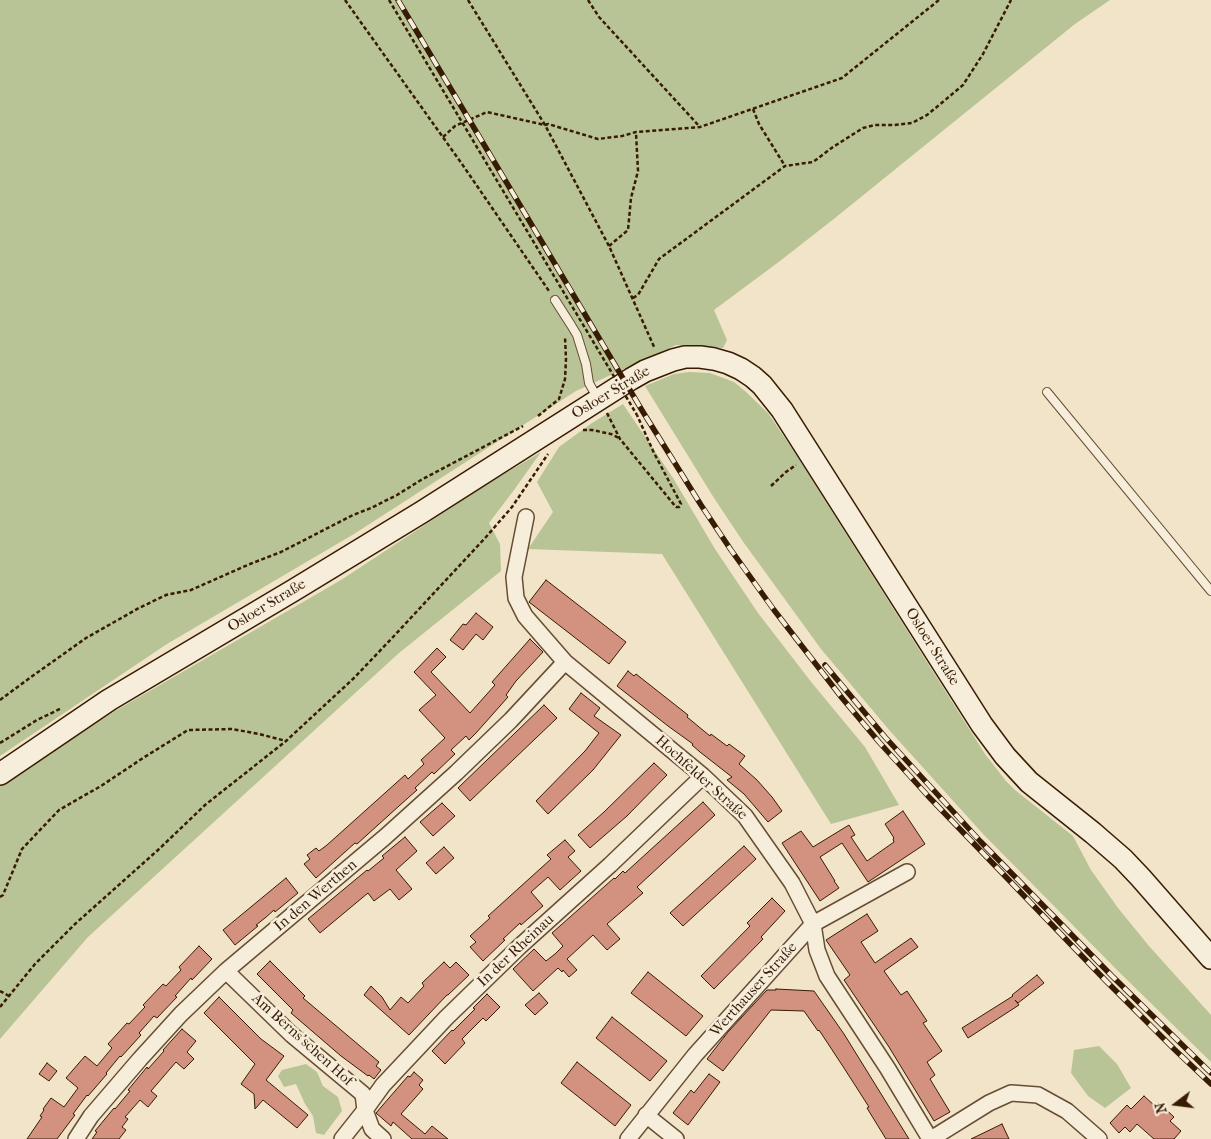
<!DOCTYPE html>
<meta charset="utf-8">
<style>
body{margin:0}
#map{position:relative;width:1211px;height:1139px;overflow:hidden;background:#f1e4c8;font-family:"IM FELL French Canon",serif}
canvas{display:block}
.north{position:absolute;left:1151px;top:1079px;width:50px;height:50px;-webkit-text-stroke:4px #f6eddb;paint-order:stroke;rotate:255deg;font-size:14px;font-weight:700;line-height:20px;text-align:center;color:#371b03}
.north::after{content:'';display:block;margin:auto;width:18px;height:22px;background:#371b03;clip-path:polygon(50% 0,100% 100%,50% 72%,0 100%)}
</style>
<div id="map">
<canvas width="1211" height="1139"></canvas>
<div class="north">N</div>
</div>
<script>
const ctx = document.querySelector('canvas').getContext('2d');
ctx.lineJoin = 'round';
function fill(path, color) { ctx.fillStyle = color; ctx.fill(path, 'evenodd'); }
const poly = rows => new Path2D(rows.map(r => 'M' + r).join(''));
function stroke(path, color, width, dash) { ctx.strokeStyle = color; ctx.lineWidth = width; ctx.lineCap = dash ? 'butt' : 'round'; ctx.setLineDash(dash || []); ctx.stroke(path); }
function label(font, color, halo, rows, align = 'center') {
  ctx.font = font + ' "IM FELL French Canon",serif'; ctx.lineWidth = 5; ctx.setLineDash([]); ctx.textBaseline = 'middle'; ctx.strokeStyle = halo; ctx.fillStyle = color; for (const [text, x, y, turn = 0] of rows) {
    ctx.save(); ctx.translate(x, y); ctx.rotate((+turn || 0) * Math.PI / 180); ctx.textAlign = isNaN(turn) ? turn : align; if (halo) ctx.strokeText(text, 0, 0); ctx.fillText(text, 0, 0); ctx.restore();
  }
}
const green = poly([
 [0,0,1110,0,1075,24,835,218,780,261,714,310,727,340,723,348,676,345,576,391,354,534,167,644,0,756],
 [689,372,710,373,734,382,745,391,768,413,795,453,985,754,1006,781,1015,790,1073,836,1091,870,1118,908,1149,946,1211,1015,1211,1062,1117,970,984,835,890,731,821,649,744,543,714,498,645,386,674,374],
 [623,404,673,478,715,549,758,613,812,683,865,747,899,805,831,824,662,554,528,549,553,512,537,482,559,447,592,423],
 [541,452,514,490,489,523,500,544,501,571,399,653,88,937,0,1039,0,786,115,711,341,580,481,488],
 [1099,1046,1117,1064,1131,1088,1105,1108,1088,1096,1071,1073,1074,1050],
 [306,1064,317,1072,323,1086,338,1097,342,1111,324,1135,316,1133,313,1116,305,1104,296,1084,284,1087,278,1076,282,1070]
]);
const building = poly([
 [546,580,626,642,609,664,529,602,546,580],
 [476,613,493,627,483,640,476,634,463,650,450,640,463,624,466,625,476,613],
 [530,639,543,652,516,681,506,695,508,697,476,733,469,740,466,736,451,750,455,754,434,774,432,772,415,788,417,790,399,806,357,844,355,843,316,878,304,864,310,859,307,855,316,848,319,851,327,845,405,775,408,779,424,764,421,760,445,738,419,710,436,695,414,672,437,648,446,657,431,672,470,713,495,685,492,682,530,639],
 [628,671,634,676,636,674,688,715,687,717,710,736,711,734,727,746,729,744,745,756,739,764,757,780,772,797,782,811,768,822,744,794,727,780,732,777,700,752,692,745,693,744,668,726,617,686,628,671],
 [581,693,600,708,594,716,621,735,593,770,548,814,536,801,585,751,599,733,569,709,581,693],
 [544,705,557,718,470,801,458,788,544,705],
 [654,763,667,775,627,816,590,848,578,835,604,812,654,763],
 [703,802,715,815,637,887,643,893,607,924,620,939,607,950,593,935,567,959,577,970,569,977,563,970,562,972,558,968,533,991,513,969,534,949,546,961,555,954,563,946,552,933,614,878,615,879,623,871,625,873,703,802],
 [442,803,455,816,433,836,420,822,442,803],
 [903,811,925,844,868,882,842,843,820,857,835,881,834,881,839,888,820,901,782,843,801,831,813,847,849,825,855,835,851,837,867,861,894,842,893,839,894,838,885,824,903,811],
 [405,837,417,851,396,870,412,889,399,900,390,889,374,901,368,893,320,933,308,919,367,870,368,871,384,858,382,856,405,837],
 [565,840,575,851,568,857,581,871,560,890,548,877,531,892,543,906,521,925,520,923,503,939,505,940,483,961,470,947,476,942,470,936,490,918,488,916,551,859,547,855,565,840],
 [744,846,756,859,683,926,670,913,744,846],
 [444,847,454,858,436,874,426,863,444,847],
 [286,878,298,893,275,912,274,910,265,918,256,925,258,926,235,945,223,930,286,878],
 [772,898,785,911,761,937,763,939,714,989,701,976,750,926,747,923,772,898],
 [867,914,878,931,861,942,875,963,911,938,918,947,884,971,901,995,907,991,927,1021,923,1023,942,1051,927,1062,935,1075,930,1079,950,1112,934,1121,889,1047,844,980,850,975,826,940,867,914],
 [199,946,212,959,192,980,191,978,175,996,177,997,157,1018,154,1016,139,1033,141,1035,121,1057,120,1056,106,1073,107,1074,88,1096,87,1095,73,1114,75,1115,57,1139,27,1139,42,1117,40,1116,44,1110,43,1109,51,1098,64,1107,78,1088,66,1078,85,1056,97,1066,112,1048,108,1044,127,1023,129,1024,145,1007,143,1005,163,984,166,986,181,970,179,967,199,946],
 [270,961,305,996,303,998,379,1062,376,1066,381,1070,374,1079,369,1075,368,1076,341,1056,291,1013,293,1010,257,974,270,961],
 [444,962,450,968,456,962,469,975,448,995,447,995,409,1035,364,995,371,986,382,997,390,1010,401,997,408,1003,424,986,422,983,444,962],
 [648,972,703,1016,686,1036,631,993,648,972],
 [1037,975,1044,983,1018,1003,1015,1000,1019,1005,968,1038,962,1028,1013,996,1012,995,1037,975],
 [776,989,814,991,844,1034,909,1139,886,1139,867,1108,869,1107,844,1068,819,1030,818,1031,804,1011,771,1010,723,1071,707,1059,728,1032,767,990,776,990,776,989],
 [539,993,548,1003,535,1015,525,1005,539,993],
 [487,994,500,1007,486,1021,483,1018,462,1039,465,1043,445,1064,432,1051,452,1030,453,1031,475,1009,473,1008,487,994],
 [219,997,261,1039,284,1056,266,1080,308,1115,297,1128,263,1100,255,1109,254,1094,241,1084,255,1064,204,1013,219,997],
 [612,1017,667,1061,650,1081,596,1038,612,1017],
 [182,1029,196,1041,187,1052,194,1059,184,1069,176,1062,151,1091,157,1096,148,1107,140,1100,125,1117,128,1119,122,1127,126,1130,119,1139,92,1139,97,1132,95,1131,114,1108,115,1109,130,1091,128,1090,147,1067,148,1069,164,1051,163,1050,182,1029],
 [577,1062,631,1105,615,1126,561,1083,577,1062],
 [47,1063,57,1071,49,1081,39,1074,47,1063],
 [414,1072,423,1080,419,1085,423,1089,401,1114,425,1134,432,1126,448,1139,412,1139,393,1122,391,1126,376,1113,408,1076,410,1077,414,1072],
 [709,1074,720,1082,688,1125,673,1113,691,1090,694,1093,709,1074],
 [1144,1096,1155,1106,1159,1103,1174,1117,1170,1121,1181,1131,1174,1139,1154,1139,1137,1124,1130,1132,1125,1127,1119,1133,1110,1123,1127,1105,1131,1109,1144,1096],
 [1002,1124,1009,1139,971,1139,1002,1124]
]);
const path = poly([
 [345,0,462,164,549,291],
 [468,0,545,125,609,246,655,349],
 [588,0,599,17,700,127],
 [753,109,759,124,785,166],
 [443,137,455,126,487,112,545,125,548,124,598,139,622,136,636,132,700,127,842,78,939,0],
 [609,246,628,230,631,198,638,171,636,133],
 [633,298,638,295,659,259,785,166,813,162,833,147,863,128,875,125,894,125,912,123,927,115,944,101,963,85,983,54,1011,0],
 [607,413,620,439,676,507,679,507,681,504,654,453,637,415],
 [538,416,559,399,565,379,566,359,565,337],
 [583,430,592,430,611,434,619,438],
 [771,486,786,472,796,465],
 [0,700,31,677,86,638,139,608,166,595,191,590,250,564,281,552,353,515,371,508,397,495,421,480,523,426],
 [0,743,37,720,62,708],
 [0,897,3,895,22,849,59,810,101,786,143,758,188,730,232,729,259,734,286,741],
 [0,991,9,996],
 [0,1007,35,964,75,924,158,850,205,805,286,741,354,678,394,636,486,537,512,507,548,454]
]);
const service = poly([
 [555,300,571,325,577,335,586,364,589,383,598,399],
 [1047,392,1211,591]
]);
const minor = poly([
 [526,517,514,577,516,598,525,616,565,662,703,776,745,816,792,883,813,924,817,950,827,976,888,1069,930,1139],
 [226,971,292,1035,363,1094,365,1110,372,1129,383,1139],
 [646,1115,676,1139],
 [76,1139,91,1116,140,1059,181,1014,226,971,385,837,456,773,511,720,565,662],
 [342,1139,365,1110,383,1085,446,1018,519,947,610,865,703,776],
 [628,1139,695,1055,813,924,907,872],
 [931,1139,989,1103,1011,1093,1038,1095,1067,1111,1099,1139]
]);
const secondary = poly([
 [0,774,109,700,294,590,422,512,631,379,645,371,673,360,685,357,700,357,714,359,728,363,741,369,753,377,762,385,782,410,982,725,1005,756,1029,782,1093,833,1123,859,1141,878,1211,958]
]);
const rail = poly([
 [398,0,643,412,701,505,731,550,774,610,842,698,879,742,928,796,1106,981,1174,1049,1211,1084],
 [825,665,885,737,980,841,1112,976,1211,1073]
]);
const pathBridge = poly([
 [389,0,637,415]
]);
const streetNames = [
 ["Osloer Straße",611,393,-31],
 ["Osloer Straße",267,606,-31],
 ["Osloer Straße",932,647,58],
 ["Hochfelder Straße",701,778,42],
 ["In den Werthen",316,896,-40],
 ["In der Rheinau",516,951,-43],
 ["Werthauser Straße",754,990,-48],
 ["Am Berns'schen Hof",302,1040,42]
];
fill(green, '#b9c496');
fill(building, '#d3927f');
stroke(building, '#371b03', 1);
stroke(service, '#664d34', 10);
stroke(minor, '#664d34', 18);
stroke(secondary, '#371b03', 24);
stroke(path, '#371b03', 2.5, [4, 2.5]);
stroke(service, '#f6eddb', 8);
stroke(minor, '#f6eddb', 15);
stroke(secondary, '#f6eddb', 21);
stroke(rail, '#371b03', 5.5);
stroke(rail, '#f6eddb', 4, [11]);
stroke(pathBridge, '#371b03', 2.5, [4, 2.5]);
label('15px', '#371b03', '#f6eddb', streetNames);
</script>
